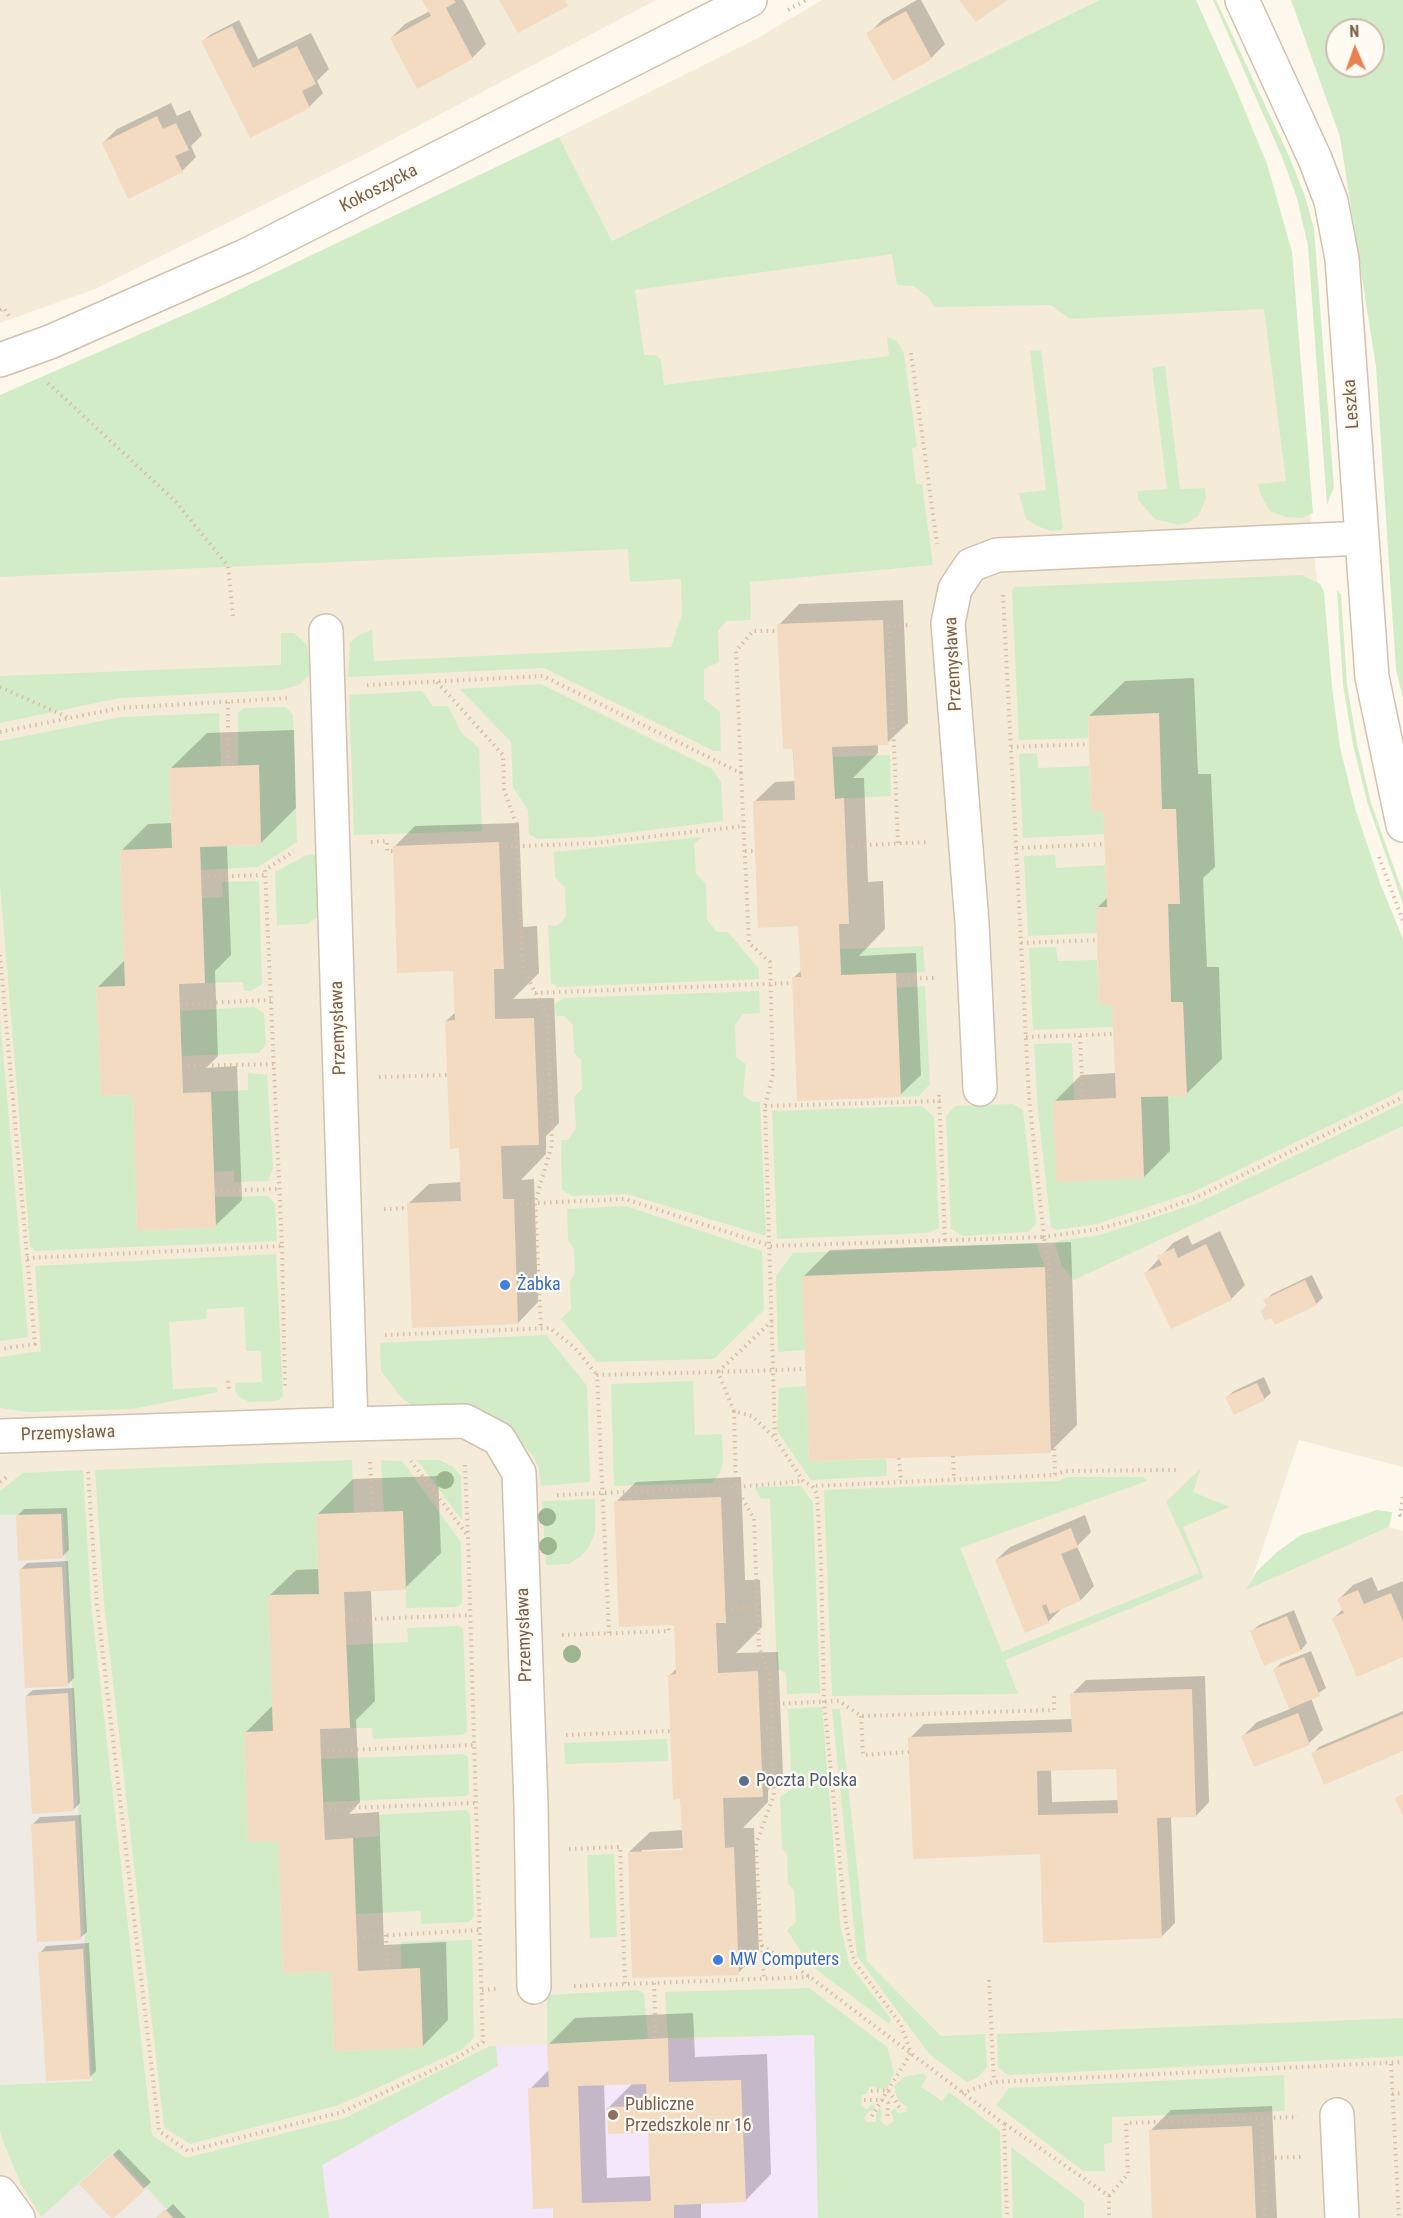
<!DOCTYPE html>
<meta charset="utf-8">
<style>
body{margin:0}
#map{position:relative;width:1403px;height:2218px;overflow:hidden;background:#fdf8eb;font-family:"Roboto Condensed",sans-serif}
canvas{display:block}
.north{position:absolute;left:1325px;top:18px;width:60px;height:60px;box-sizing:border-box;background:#fffbf2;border:2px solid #cabdb0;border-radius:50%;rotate:358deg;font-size:16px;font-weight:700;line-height:24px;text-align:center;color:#7a614c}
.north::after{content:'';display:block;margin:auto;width:21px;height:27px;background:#e8814f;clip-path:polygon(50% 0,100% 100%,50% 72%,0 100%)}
</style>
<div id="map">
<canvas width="1403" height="2218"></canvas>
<div class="north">N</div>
</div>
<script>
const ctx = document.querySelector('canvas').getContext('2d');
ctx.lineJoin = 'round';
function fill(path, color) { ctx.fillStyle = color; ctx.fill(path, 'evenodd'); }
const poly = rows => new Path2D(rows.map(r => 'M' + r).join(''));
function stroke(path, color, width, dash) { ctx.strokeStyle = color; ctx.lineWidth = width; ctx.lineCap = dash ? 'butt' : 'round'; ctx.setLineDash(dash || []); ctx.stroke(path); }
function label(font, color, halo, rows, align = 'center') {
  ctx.font = font + ' "Roboto Condensed",sans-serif'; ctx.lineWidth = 4.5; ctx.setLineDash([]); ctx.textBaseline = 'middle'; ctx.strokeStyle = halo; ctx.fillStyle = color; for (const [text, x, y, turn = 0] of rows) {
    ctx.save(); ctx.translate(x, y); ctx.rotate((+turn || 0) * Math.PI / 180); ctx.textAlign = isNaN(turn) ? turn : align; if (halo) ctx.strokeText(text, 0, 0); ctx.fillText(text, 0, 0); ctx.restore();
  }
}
const residential = poly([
 [0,0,656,0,369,152,95,289,0,323],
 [822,0,1099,0,612,241,559,137,756,39],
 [914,220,1285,272,1341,813,1403,954,1403,1467,1299,1440,1249,1588,1389,1527,1403,1531,1403,2218,0,2218,0,532,630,276]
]);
const industrial = poly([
 [63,1512,92,2081,0,2085,0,1515],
 [113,2152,175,2218,42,2218,41,2217]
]);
const education = poly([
 [814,2035,818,2218,329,2218,322,2165,498,2066,496,2046]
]);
const green = poly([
 [1099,0,1196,0,1236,89,1267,164,1292,252,1313,513,1302,518,1285,517,1270,511,1261,496,1258,484,1286,481,1264,309,1070,319,1051,305,935,307,928,297,913,286,897,285,892,254,635,290,644,355,656,355,661,360,664,385,889,356,887,337,897,340,904,354,917,447,912,448,916,484,922,484,933,565,750,582,751,620,726,621,718,631,719,662,704,669,704,699,720,712,721,751,714,751,544,668,348,677,350,643,359,635,372,630,374,661,671,647,682,615,681,579,630,582,628,549,0,577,0,395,209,304,559,137,612,241],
 [1213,0,1216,0,1288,154,1305,196,1314,229,1334,487,1327,505,1308,246,1297,198,1282,157],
 [1291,0,1403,0,1403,698,1396,670,1376,367,1340,137],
 [1337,30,1373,30,1373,66,1337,66],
 [1041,350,1063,530,1051,531,1037,526,1026,519,1019,493,1046,490,1030,351],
 [1165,366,1180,489,1205,488,1206,499,1198,516,1189,522,1178,525,1155,519,1139,501,1137,491,1167,489,1152,368],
 [1302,575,1320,584,1324,592,1332,687,1340,747,1355,808,1380,883,1403,939,1403,1090,1193,1192,1097,1224,1056,1230,1051,1227,1038,1111,1034,1044,1072,1043,1074,1100,1053,1101,1057,1181,1144,1178,1141,1097,1187,1096,1183,1002,1171,1002,1168,904,1179,904,1176,809,1162,809,1159,713,1088,716,1088,738,1019,740,1012,591,1014,587],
 [1337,590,1341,595,1347,684,1357,744,1371,803,1403,893,1403,904,1368,805,1353,745,1343,685],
 [281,633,294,633,307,645,311,673,299,685,281,690,120,698,0,723,0,676,281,665],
 [541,684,712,769,721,782,723,821,594,837,538,839,529,834,528,810,513,787,511,742,460,689],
 [422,691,433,706,448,706,461,732,479,748,482,831,354,835,349,695],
 [286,707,293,715,297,842,258,867,201,870,200,847,261,845,259,765,238,765,238,713,243,708],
 [219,713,221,766,169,768,172,848,120,850,125,986,96,987,101,1096,133,1095,137,1231,216,1228,215,1197,268,1196,275,1204,277,1241,36,1251,30,1246,0,884,0,741,122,717],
 [1037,753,1038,768,1089,766,1091,811,1103,811,1104,834,1023,838,1019,754],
 [890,755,891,796,835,799,833,757],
 [702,837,694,844,696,874,706,884,707,920,717,932,728,932,759,969,759,979,557,987,551,983,548,925,557,926,566,917,565,887,555,878,554,852],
 [319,854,320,908,317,917,308,924,277,925,275,872,307,855],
 [1055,855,1056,868,1105,865,1107,907,1096,907,1097,933,1028,936,1024,856],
 [259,881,262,984,251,991,244,991,243,982,205,983,202,898,223,897,222,882],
 [923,946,925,972,841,975,840,949],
 [1056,947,1058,961,1097,960,1099,1005,1112,1005,1113,1027,1033,1030,1029,948],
 [925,986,930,1084,919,1096,901,1097,896,988],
 [759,991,760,1013,743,1014,735,1025,736,1057,746,1064,743,1095,753,1102,760,1102,766,1236,627,1194,572,1196,562,1190,561,1140,568,1140,576,1128,574,1097,582,1089,581,1060,574,1053,573,1025,564,1016,556,1016,555,1004,563,998],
 [254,1007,264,1013,266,1044,259,1053,182,1056,180,1011],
 [0,1018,28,1337,0,1341],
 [248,1073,267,1075,273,1167,268,1181,234,1182,234,1171,214,1172,211,1092,248,1090],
 [1403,1103,1403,1126,1074,1280,1062,1266,1055,1244,1058,1241,1100,1235,1198,1203],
 [1013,1104,1023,1110,1036,1223,1028,1232,963,1236,951,1229,946,1116,955,1106],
 [922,1106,934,1117,939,1228,927,1233,777,1239,772,1111],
 [625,1206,762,1251,764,1310,714,1359,597,1362,561,1319,571,1309,570,1283,575,1272,574,1249,568,1240,567,1209],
 [1036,1243,1045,1267,803,1276,805,1350,778,1352,776,1276,793,1253],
 [276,1254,283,1397,277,1401,249,1402,238,1396,235,1390,235,1383,262,1382,261,1351,246,1351,244,1307,207,1309,206,1319,169,1322,173,1389,217,1387,218,1392,132,1409,29,1412,0,1408,0,1357,41,1351,35,1266],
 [546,1335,587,1386,590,1482,541,1486,539,1469,533,1455,504,1426,416,1409,401,1397,381,1371,380,1343],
 [693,1381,695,1435,722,1434,723,1461,720,1473,712,1483,614,1486,611,1384],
 [806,1386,809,1461,886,1459,887,1476,811,1480,777,1431,779,1388],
 [352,1460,354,1513,316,1514,319,1594,268,1596,273,1731,244,1732,248,1842,278,1841,283,1973,331,1972,334,2051,422,2048,420,1968,401,1969,401,1942,472,1940,474,2038,461,2050,339,2105,190,2144,164,2127,104,1603,95,1470],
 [381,1460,402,1461,461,1542,462,1603,458,1607,406,1608,403,1511,384,1512],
 [417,1460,439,1460,452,1466,461,1476,462,1520],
 [1201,1468,1193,1492,1230,1507,1183,1527,1204,1578,1005,1660,1018,1694,832,1696,824,1490,1059,1481,1067,1477,1144,1477,1147,1481,960,1548,1002,1652,1199,1573,1166,1502],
 [83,1470,91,1604,152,2135,186,2158,345,2118,490,2046,496,2046,498,2066,322,2165,329,2218,175,2218,113,2152,41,2217,21,2184,4,2144,0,2131,0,2085,92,2081,63,1513,0,1515,0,1491,23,1473],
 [801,1486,813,1503,820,1693,787,1694,786,1673,777,1669,770,1499,760,1498,755,1487],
 [595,1499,595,1532,589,1547,580,1557,569,1564,546,1565,542,1501],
 [1377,1510,1392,1512,1389,1527,1246,1590,1257,1571,1277,1552,1301,1535],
 [459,1626,463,1628,467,1731,462,1735,373,1739,372,1728,350,1728,346,1645,408,1642,407,1628],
 [822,1707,840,1924,849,1964,891,2019,889,2024,809,1964,787,1930,796,1922,794,1890,788,1883,787,1854,782,1848,780,1797,792,1789,788,1709],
 [832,1709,840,1709,867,1961,941,2036,985,2034,987,2067,977,2078,967,2082,930,2055,857,1956],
 [667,1739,668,1761,565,1764,564,1743],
 [463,1754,468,1757,469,1793,466,1796,323,1802,321,1759],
 [466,1810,470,1815,474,1916,469,1922,421,1924,421,1911,356,1914,353,1838,379,1836,378,1815],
 [614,1854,617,1937,590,1938,587,1855],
 [809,1988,887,2047,894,2073,887,2088,878,2089,875,2086,869,2087,867,2094,862,2095,861,2106,867,2109,872,2104,875,2106,873,2111,869,2111,864,2117,866,2122,876,2122,876,2114,879,2108,882,2112,880,2121,886,2126,894,2121,891,2111,895,2108,898,2113,906,2112,907,2106,898,2101,894,2086,904,2077,923,2073,927,2077,921,2087,942,2101,949,2092,1000,2131,1002,2218,818,2218,814,2035,668,2038,665,1992],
 [638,1990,644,1994,648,2039,547,2044,547,1995],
 [1403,2018,1403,2056,1391,2057,1008,2075,998,2067,997,2034],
 [1284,2075,1285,2111,1112,2117,1112,2143,1104,2144,1105,2171,1083,2171,996,2105,1009,2088],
 [1011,2147,1084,2202,1084,2218,1013,2218]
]);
const shadow = poly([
 [424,0,463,0,486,44,472,58,391,38,405,24,430,11],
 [917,0,921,0,945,44,931,58,893,79,868,34,882,20],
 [239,20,258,59,311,33,329,69,317,81,323,93,309,107,203,41,210,35],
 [171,103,177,116,190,110,202,135,191,146,196,157,182,171,103,143,117,129],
 [903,600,908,723,887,743,878,744,878,753,853,778,864,778,868,882,883,881,885,929,859,956,916,953,921,1075,900,1095,793,978,802,970,800,925,754,802,775,782,796,781,779,625,799,604],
 [1194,678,1198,774,1211,774,1215,867,1203,878,1207,967,1219,967,1222,1059,1186,1094,1168,1095,1170,1151,1144,1177,1055,1101,1081,1075,1116,1073,1114,1003,1097,908,1108,897,1105,810,1089,716,1125,681],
 [294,730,296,808,261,843,227,845,231,955,215,971,218,1056,206,1068,237,1066,242,1200,215,1226,134,1093,98,987,125,960,122,850,148,824,173,823,171,768,207,733],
 [519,823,523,927,537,926,539,973,513,999,554,998,559,1123,546,1136,546,1154,521,1180,534,1179,538,1302,518,1323,408,1204,429,1184,462,1182,461,1147,446,1021,457,1011,455,972,394,847,415,826],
 [1220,1231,1245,1285,1231,1299,1172,1327,1146,1273,1173,1243,1188,1235,1192,1245],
 [1071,1242,1077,1425,1051,1451,804,1276,830,1250],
 [1312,1275,1323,1298,1316,1304,1272,1316,1262,1311,1268,1305,1265,1301,1272,1294],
 [1264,1377,1271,1393,1264,1399,1227,1397,1234,1391],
 [438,1476,441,1553,405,1588,371,1590,375,1701,356,1720,360,1802,349,1814,379,1812,384,1945,446,1942,448,2020,422,2047,332,1970,280,1840,245,1733,274,1704,269,1596,296,1570,319,1569,317,1515,353,1479],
 [741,1477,745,1580,760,1580,762,1627,736,1653,778,1652,783,1775,768,1790,768,1802,743,1828,754,1828,759,1953,738,1973,629,1852,650,1832,683,1830,670,1675,678,1667,676,1623,616,1502,636,1482],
 [684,1848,684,1851,642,1853,642,1850],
 [67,1508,69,1550,62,1557,17,1516,24,1509],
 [1085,1515,1091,1532,1077,1546,1094,1586,1081,1600,1062,1608,1048,1622,996,1560,1010,1547],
 [68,1561,74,1678,68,1684,20,1570,27,1563],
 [1372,1577,1378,1591,1403,1581,1403,1655,1334,1618,1343,1609,1339,1599,1353,1585],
 [1294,1610,1307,1643,1301,1650,1265,1664,1252,1631,1259,1625],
 [1311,1651,1326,1688,1311,1698,1323,1730,1309,1743,1243,1736,1257,1722,1290,1709,1274,1670,1281,1663],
 [1205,1676,1209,1802,1196,1816,1171,1816,1175,1923,1161,1937,1042,1853,910,1738,924,1724,1073,1719,1072,1694,1086,1680],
 [1118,1767,1119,1800,1052,1802,1051,1769],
 [74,1688,80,1803,73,1810,26,1696,33,1690],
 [1403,1711,1403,1750,1313,1754,1319,1747],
 [81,1815,87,1932,80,1938,33,1824,40,1817],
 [89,1943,96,2071,89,2078,40,1953,46,1946],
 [693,2013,695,2057,767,2054,771,2174,745,2201,701,2202,701,2218,555,2218,530,2089,550,2069,549,2044,575,2018],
 [604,2083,633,2083,608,2108,650,2131,652,2176,607,2178],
 [1272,2106,1277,2218,1153,2218,1150,2131,1171,2110],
 [119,2149,151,2182,112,2218,88,2178],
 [173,2204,186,2218,158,2218]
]);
const building = poly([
 [422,0,454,0,456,2,446,8,473,59,417,89,390,38,431,16],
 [499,0,565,0,568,6,518,33],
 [959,0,1007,0,976,22],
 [906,11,932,59,893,81,866,33],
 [232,26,253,68,297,46,316,84,302,91,310,108,250,138,201,41],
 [157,116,163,129,176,123,189,150,175,156,183,172,128,199,102,143],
 [883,620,888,745,832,747,835,799,844,798,849,924,839,924,841,975,896,973,901,1097,797,1101,792,977,801,977,798,926,758,928,753,801,795,800,793,749,783,749,777,624],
 [1159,713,1162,809,1176,809,1180,904,1168,904,1171,1002,1183,1002,1187,1096,1141,1097,1144,1178,1056,1182,1053,1101,1116,1098,1112,1005,1099,1005,1096,907,1107,907,1103,811,1091,812,1088,716],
 [259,765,261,845,200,847,205,983,179,984,183,1093,211,1092,216,1228,137,1231,133,1095,101,1096,96,987,125,986,120,850,172,848,169,768],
 [499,842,504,969,494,969,495,1019,534,1018,539,1145,501,1146,503,1199,514,1199,518,1324,412,1328,407,1203,461,1201,459,1148,450,1149,445,1021,455,1020,453,971,397,973,393,846],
 [1206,1244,1232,1300,1171,1329,1144,1273,1162,1265,1157,1256,1174,1248,1178,1258],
 [1045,1267,1051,1453,809,1461,802,1276],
 [1305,1280,1317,1305,1275,1325,1271,1318,1265,1321,1260,1310,1267,1307,1263,1300],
 [1257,1383,1265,1400,1234,1415,1225,1397],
 [721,1497,726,1623,716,1623,718,1673,758,1671,763,1797,723,1798,725,1848,734,1847,739,1975,632,1978,628,1852,683,1850,680,1799,673,1800,668,1675,676,1674,674,1625,619,1627,614,1501],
 [403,1511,406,1590,344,1592,350,1728,320,1729,321,1759,325,1840,353,1838,358,1971,420,1968,423,2048,334,2051,331,1972,283,1973,278,1841,248,1842,244,1732,273,1731,268,1595,319,1594,316,1514],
 [61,1514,63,1558,18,1561,16,1515],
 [1071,1528,1078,1547,1061,1554,1081,1601,1050,1614,1046,1604,1042,1606,1049,1623,1025,1633,995,1560],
 [62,1567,68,1686,25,1688,19,1569],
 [1358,1590,1364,1604,1391,1593,1403,1621,1403,1657,1357,1677,1332,1618,1344,1613,1337,1599],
 [1287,1616,1301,1651,1264,1666,1250,1631],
 [1304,1657,1320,1696,1289,1709,1273,1669],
 [1192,1689,1196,1817,1157,1818,1162,1938,1043,1943,1040,1854,913,1859,908,1737,1072,1732,1070,1693],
 [1116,1769,1118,1813,1038,1815,1037,1771],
 [68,1693,74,1811,32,1814,25,1696],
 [1298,1713,1310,1745,1254,1767,1241,1736],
 [1403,1714,1403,1751,1324,1785,1311,1753],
 [1403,1794,1403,1817,1395,1798],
 [75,1821,81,1940,37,1942,31,1824],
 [83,1949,90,2079,46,2081,38,1952],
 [668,2038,669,2082,741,2080,746,2202,674,2205,674,2218,553,2218,553,2208,533,2209,528,2088,549,2087,547,2044],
 [646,2084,647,2106,607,2107,608,2134,648,2133,651,2201,582,2203,578,2086],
 [1252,2126,1256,2218,1152,2218,1149,2130],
 [112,2154,145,2190,114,2218,111,2218,79,2184],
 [165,2209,173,2218,156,2218]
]);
const path = poly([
 [788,10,806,0],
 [0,310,4,308,10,317],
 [911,353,937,544],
 [48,383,175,501,228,566,233,616],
 [1003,595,1029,1098,1044,1237,1098,1229,1146,1216,1195,1198,1403,1097],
 [437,682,503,755,504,790,516,823,523,968,548,1018,552,1144,535,1203,541,1328],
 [367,685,543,676,741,773,749,943,770,962,773,1074,765,1106,775,1438],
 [0,687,69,718],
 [228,702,228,766],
 [0,732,120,708,290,698],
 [1011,747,1089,744],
 [741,773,736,651,753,631,777,631],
 [371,842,387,841,387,851,393,851],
 [898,843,889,626,910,625],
 [846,846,928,842],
 [499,847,595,843,744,826],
 [1016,848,1105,844],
 [745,851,755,851],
 [1379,857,1403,921],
 [202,877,265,875],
 [1021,943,1097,940],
 [0,955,35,1344,0,1349],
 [896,979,934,978],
 [535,993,792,983],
 [180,1004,271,1000],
 [1080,1036,1083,1099],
 [1026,1037,1113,1034],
 [182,1066,274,1064],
 [536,1074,550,1074],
 [379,1077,447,1075],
 [939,1095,945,1241],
 [765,1106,941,1101],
 [215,1191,279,1189],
 [514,1204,625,1199,771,1246,1044,1237,1049,1267,1055,1475,813,1486],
 [384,1209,407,1208],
 [282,1246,285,1386],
 [27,1258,282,1246,265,870,294,851],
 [772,1321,718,1372,806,1369],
 [385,1335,550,1328,575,1348,597,1375],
 [228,1381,229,1390],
 [734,1411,736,1487,803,1481],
 [953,1456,954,1478],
 [899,1458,901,1482],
 [370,1462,373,1512],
 [465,1465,468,1535],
 [88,1472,97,1604,159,2131,188,2151,342,2112,448,2063,483,2042,468,1536,411,1461],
 [1055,1475,1065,1471,1180,1470],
 [0,1482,8,1476],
 [557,1495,736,1487,754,1519,759,1647,769,1674,771,1704,774,1795,756,1844,761,1945,810,1977,1004,2124,1007,2218],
 [1403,1497,1400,1515,1403,1516],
 [725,1609,757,1607],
 [345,1620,470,1615],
 [609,1633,597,1375,718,1372,734,1411,752,1416,775,1438,803,1481,812,1486,817,1494,821,1562,824,1701,846,1924,854,1961,901,2025,911,2053,870,2119],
 [562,1635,669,1631,668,1626],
 [771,1704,839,1701,861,1716,1054,1710,1054,1695],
 [861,1716,863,1755,909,1752],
 [760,1728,772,1728],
 [566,1735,671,1731],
 [321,1751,475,1745],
 [323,1809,476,1803],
 [569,1849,620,1847,625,1984],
 [386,1935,387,1970],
 [357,1937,480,1930],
 [762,1945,764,1978],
 [989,1980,994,2082],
 [654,1983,656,2039],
 [574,1986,809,1977],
 [482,1990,497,1989],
 [1391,2064,1399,2218],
 [871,2091,888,2090,900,2108],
 [962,2093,994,2082,1403,2062],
 [1392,2094,1403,2093],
 [864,2100,882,2100,888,2103,887,2120],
 [1262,2118,1265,2218],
 [1005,2124,1109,2196,1109,2218],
 [1263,2158,1301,2157],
 [1109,2196,1128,2174,1126,2123,1298,2117]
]);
const minor = poly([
 [1242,0,1315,159,1331,201,1342,259,1372,677,1403,825],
 [980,1089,972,923,948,623,955,589,971,565,997,555,1362,538],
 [351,1424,465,1421,499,1439,519,1473,531,1805,534,1987],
 [0,1436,351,1424,326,631],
 [1337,2115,1342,2218],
 [0,2193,18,2218]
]);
const tertiary = poly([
 [0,360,50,342,245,256,750,0]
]);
const trees = [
 [445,1480],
 [547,1517],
 [548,1546],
 [572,1654]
];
const markers = [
 [505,1285,6,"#3f7fe0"],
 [744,1781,6,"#5c6f8a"],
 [718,1960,6,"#3f7fe0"],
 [613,2115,6,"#8d6e63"]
];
const streetNames = [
 ["Kokoszycka",379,189,-27],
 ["Leszka",1352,404,-94],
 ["Przemysława",954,664,-93],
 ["Przemysława",339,1028,-92],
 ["Przemysława",68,1434,-2],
 ["Przemysława",525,1635,-92]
];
const shopNames = [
 ["Żabka",517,1285],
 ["MW Computers",730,1960]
];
const serviceNames = [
 ["Poczta Polska",756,1781]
];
const educationNames = [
 ["Publiczne",625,2105],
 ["Przedszkole nr 16",625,2126]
];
fill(residential, '#f5ebd9');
fill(industrial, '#efeae3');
fill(education, '#f5e7fa');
fill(green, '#d3ecc8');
fill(shadow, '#0003');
fill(building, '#f3dbc2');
stroke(minor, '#d1c1af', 36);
stroke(tertiary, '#d1c1af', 36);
stroke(path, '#d9bea4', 4, [1.5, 4.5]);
stroke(minor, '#fff', 33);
stroke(tertiary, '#fff', 33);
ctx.fillStyle = '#9db68f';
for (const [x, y] of trees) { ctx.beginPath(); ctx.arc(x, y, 9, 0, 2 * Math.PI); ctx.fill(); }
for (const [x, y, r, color] of markers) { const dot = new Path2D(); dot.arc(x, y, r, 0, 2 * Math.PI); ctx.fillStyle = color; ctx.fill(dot); stroke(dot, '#fffbf2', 2); }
label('18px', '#7a614c', '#fffbf2', streetNames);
label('18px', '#366cbe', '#fffbf2', shopNames, 'left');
label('18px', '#4e5e75', '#fffbf2', serviceNames, 'left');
label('18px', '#785e54', '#fffbf2', educationNames, 'left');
</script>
